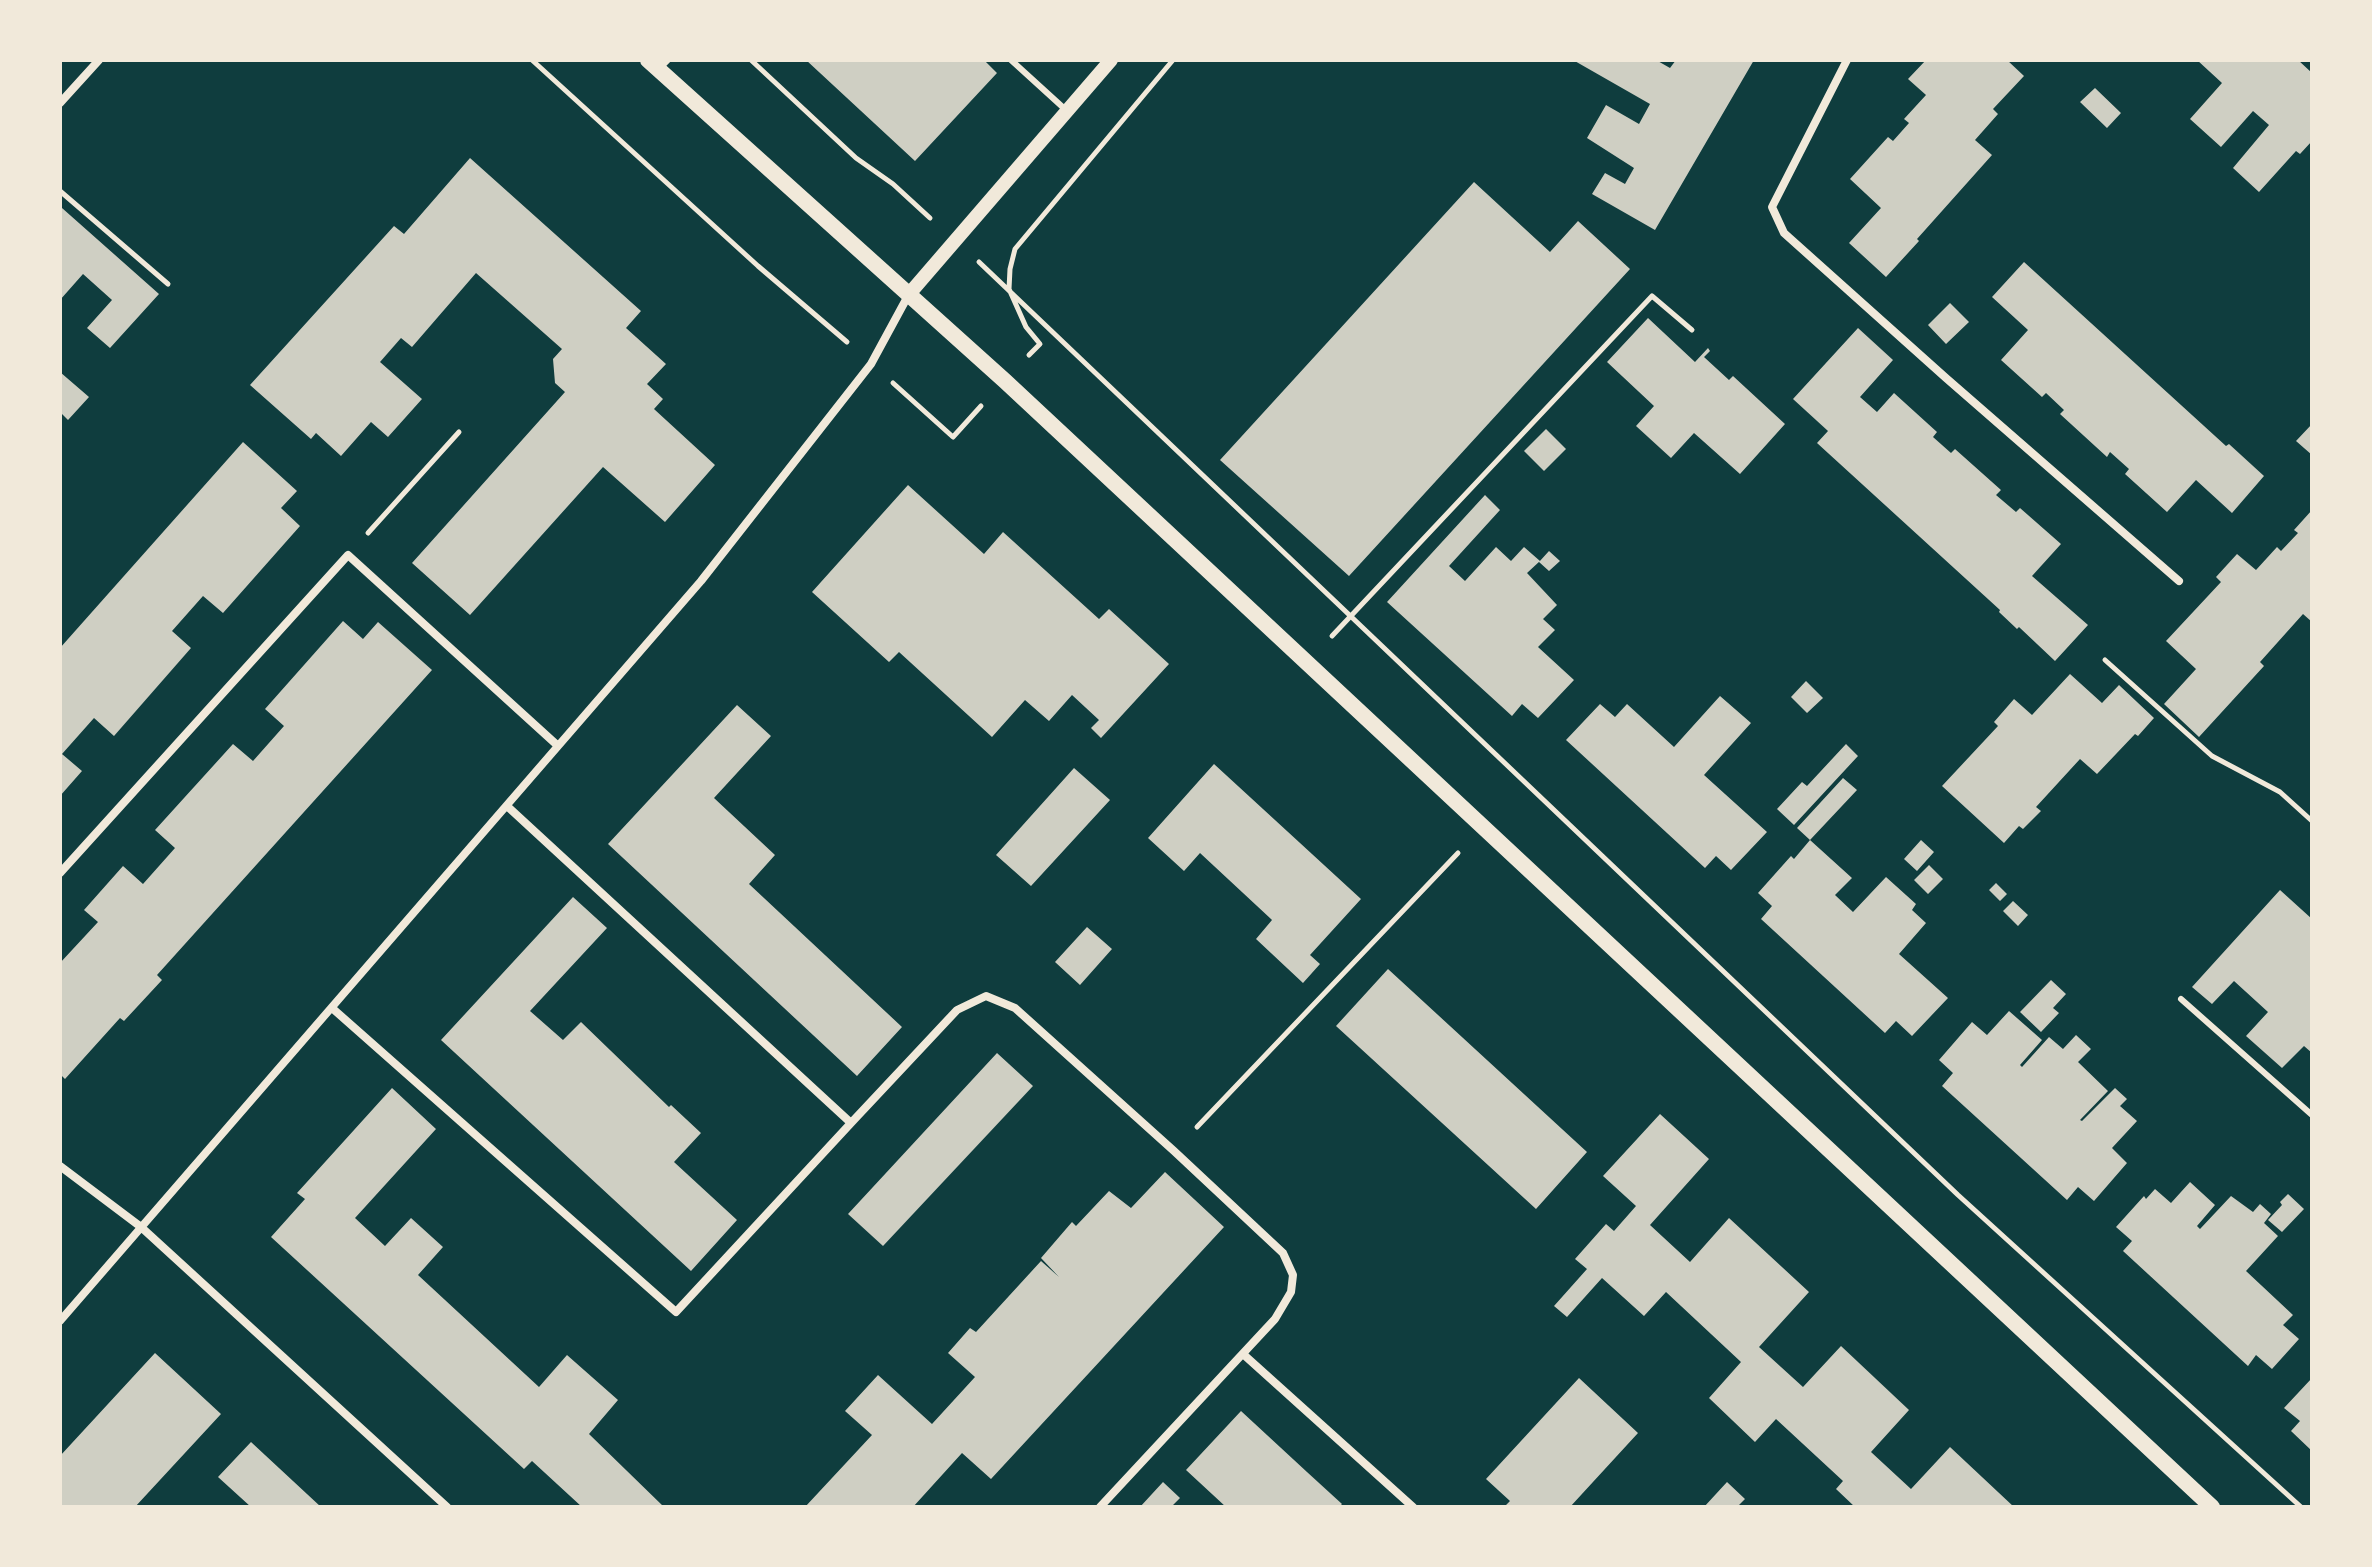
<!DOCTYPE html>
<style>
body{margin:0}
#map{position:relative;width:2372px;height:1567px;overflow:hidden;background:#0f3d3e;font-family:Raleway,sans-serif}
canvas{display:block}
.frame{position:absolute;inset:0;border:62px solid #f1e9da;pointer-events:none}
</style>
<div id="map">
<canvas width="2372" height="1567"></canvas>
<div class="frame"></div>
</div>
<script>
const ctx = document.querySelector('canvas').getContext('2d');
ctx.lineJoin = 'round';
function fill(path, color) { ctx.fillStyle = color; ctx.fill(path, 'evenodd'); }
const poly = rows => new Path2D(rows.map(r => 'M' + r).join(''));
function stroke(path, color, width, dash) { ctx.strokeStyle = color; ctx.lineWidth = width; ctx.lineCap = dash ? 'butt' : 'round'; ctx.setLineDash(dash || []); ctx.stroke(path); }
const building = poly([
 [806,60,984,60,997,73,915,161],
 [1573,60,1656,60,1670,68,1676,60,1754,60,1655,230,1592,194,1605,173,1625,184,1634,168,1587,138,1606,105,1639,124,1650,104],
 [1926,60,2007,60,2024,76,1993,109,1998,114,1975,140,1992,155,1917,239,1919,241,1886,277,1849,243,1881,208,1850,179,1888,137,1893,141,1909,123,1904,119,1926,95,1908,79],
 [2197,60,2298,60,2312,73,2312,141,2300,154,2296,151,2259,192,2233,168,2269,125,2253,111,2221,147,2190,119,2222,83],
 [2095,88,2121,113,2107,128,2080,102],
 [470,158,641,311,626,328,666,364,647,384,663,399,654,409,715,465,665,522,603,467,470,615,412,563,565,392,555,383,553,359,562,349,476,273,412,347,401,338,380,362,422,399,388,437,371,422,341,456,316,433,311,439,250,385,394,226,404,234],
 [1474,182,1550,252,1578,221,1630,269,1349,576,1220,460],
 [62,208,159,294,110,348,87,328,112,300,83,274,60,300],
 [2024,262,2226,446,2229,444,2264,476,2232,513,2196,480,2167,512,2125,474,2129,469,2110,452,2107,457,2060,414,2064,410,2046,393,2042,397,2001,360,2028,330,1992,297],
 [1950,303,1969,322,1946,344,1928,325],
 [1648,318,1695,362,1708,348,1710,351,1704,357,1729,380,1733,376,1785,424,1740,474,1694,433,1671,458,1636,426,1654,406,1607,362],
 [1858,328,1893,360,1860,397,1877,412,1894,393,1937,432,1933,437,1951,453,1955,449,2001,490,1996,495,2016,512,2020,508,2061,544,2032,576,2088,625,2055,661,2019,627,2017,629,1999,612,2000,610,1817,443,1828,431,1793,399],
 [60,372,89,397,68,420,60,412],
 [2312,424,2312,455,2296,441],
 [1546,429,1566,449,1544,471,1524,451],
 [243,442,297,491,281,508,300,526,223,613,203,596,172,631,191,648,114,736,94,718,62,754,82,771,60,796,60,648],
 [908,485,984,554,1003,532,1099,619,1109,609,1169,664,1101,738,1091,728,1099,720,1072,695,1049,721,1025,700,992,737,899,652,889,662,812,592],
 [1485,495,1500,510,1449,566,1465,581,1496,547,1511,561,1524,547,1540,561,1527,573,1557,605,1543,619,1555,630,1538,647,1574,680,1538,718,1522,704,1512,716,1387,602],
 [2312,510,2312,622,2303,614,2260,662,2264,666,2199,737,2164,704,2196,669,2166,641,2221,582,2216,577,2237,554,2256,570,2277,547,2281,551,2298,533,2294,530],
 [1549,551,1560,561,1549,571,1539,562],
 [343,621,363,639,378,622,432,670,157,975,162,980,124,1021,120,1018,65,1079,60,1074,60,963,98,922,84,910,123,866,143,884,175,848,155,830,233,744,253,761,284,726,265,709],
 [2070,674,2102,703,2119,685,2154,718,2138,736,2135,734,2097,774,2080,759,2036,807,2041,811,2023,829,2019,826,2004,843,1942,786,1998,726,1994,722,2014,699,2032,715],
 [1806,681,1823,698,1807,713,1791,697],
 [1720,696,1751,723,1704,775,1767,832,1731,870,1716,856,1705,868,1566,740,1600,704,1615,717,1627,704,1674,747],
 [737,705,771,736,714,798,775,855,749,884,902,1027,857,1076,608,844],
 [1846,744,1858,756,1794,825,1777,809,1802,782,1807,786],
 [1214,764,1361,899,1310,955,1320,964,1303,983,1256,939,1272,920,1271,919,1200,853,1184,871,1148,838],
 [1074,768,1110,800,1031,886,996,855],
 [1843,778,1857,790,1810,840,1852,878,1835,895,1853,912,1886,877,1916,904,1912,910,1926,923,1899,954,1948,998,1912,1036,1896,1021,1885,1033,1761,919,1772,906,1758,893,1791,856,1794,859,1810,840,1797,828],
 [1921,840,1934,852,1917,871,1904,859],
 [1929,865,1943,879,1928,894,1914,880],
 [1996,883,2007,894,2000,901,1989,890],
 [2280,890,2312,919,2312,1053,2304,1046,2282,1068,2246,1036,2268,1012,2234,981,2212,1004,2192,987],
 [573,897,607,928,530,1011,563,1040,581,1022,669,1107,671,1105,701,1133,674,1162,737,1220,691,1271,441,1040],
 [2013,901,2028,915,2018,926,2003,911],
 [1087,927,1112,949,1080,985,1055,962],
 [1388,969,1587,1152,1536,1209,1336,1026],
 [2051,980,2066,994,2053,1008,2059,1013,2041,1032,2020,1012],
 [2009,1011,2042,1040,2020,1065,2022,1067,2049,1037,2063,1049,2076,1035,2091,1049,2078,1062,2108,1091,2080,1120,2082,1121,2115,1088,2127,1099,2120,1106,2137,1121,2112,1148,2127,1163,2094,1201,2078,1187,2067,1200,1942,1086,1953,1073,1939,1060,1972,1022,1987,1035],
 [997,1053,1033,1086,883,1246,848,1214],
 [392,1088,436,1129,355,1218,385,1246,411,1218,443,1247,418,1275,539,1387,567,1355,618,1400,589,1434,664,1507,582,1507,532,1461,524,1469,271,1237,305,1199,297,1193],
 [1660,1114,1709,1159,1650,1225,1690,1262,1729,1218,1809,1292,1759,1347,1803,1387,1841,1346,1909,1410,1871,1452,1911,1489,1950,1447,2014,1507,1855,1507,1836,1489,1843,1481,1776,1419,1755,1442,1709,1398,1741,1362,1666,1292,1644,1316,1602,1278,1567,1317,1554,1306,1587,1269,1575,1259,1606,1224,1614,1231,1636,1206,1603,1176],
 [1165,1172,1224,1227,991,1479,962,1453,913,1507,805,1507,872,1435,845,1411,878,1375,932,1424,975,1377,948,1353,970,1328,976,1332,1041,1261,1059,1277,1041,1258,1072,1222,1076,1226,1109,1191,1131,1208],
 [2190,1182,2215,1205,2197,1226,2200,1229,2231,1196,2253,1212,2260,1204,2271,1214,2264,1223,2278,1236,2246,1271,2293,1315,2283,1325,2299,1339,2272,1369,2256,1355,2248,1366,2123,1251,2132,1241,2116,1227,2144,1196,2146,1199,2155,1189,2171,1203],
 [2288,1194,2304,1209,2282,1232,2268,1220,2282,1205,2280,1202],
 [155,1353,221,1414,135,1507,60,1507,60,1456],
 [1579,1378,1638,1433,1570,1507,1504,1507,1510,1501,1486,1479],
 [2312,1378,2312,1451,2291,1431,2300,1421,2284,1408],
 [1241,1411,1307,1472,1342,1504,1339,1507,1226,1507,1186,1470],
 [251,1442,321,1507,251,1507,218,1477],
 [1163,1482,1180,1498,1171,1507,1140,1507],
 [1727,1482,1745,1499,1737,1507,1704,1507]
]);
const path = poly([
 [532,60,758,266,847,342],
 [751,60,856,158,893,184,930,218],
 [60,191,168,284],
 [979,262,1958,1195,2301,1507],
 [1029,355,1040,344,1026,327,1009,289,1010,269,1015,249,1173,60],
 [893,383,953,437,981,406],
 [368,533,459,432],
 [1332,636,1652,296,1692,330],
 [2105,660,2212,756,2280,792,2312,821],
 [1197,1127,1458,853]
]);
const service = poly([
 [1011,60,1067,111],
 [659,69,668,60],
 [2181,999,2312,1115]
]);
const minor = poly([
 [1847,60,1772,207,1784,233,1946,378,2179,581],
 [60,103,99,60],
 [507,806,851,1123,957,1010,986,996,1015,1008,1174,1151,1283,1253,1293,1275,1291,1292,1275,1319,1100,1507],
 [60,873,348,555,557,745],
 [332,1008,676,1312,851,1123],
 [60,1166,141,1227,447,1507],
 [60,1321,701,581,871,364,909,294],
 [1243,1354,1413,1507]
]);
const tertiary = poly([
 [910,293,1111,60]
]);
const secondary = poly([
 [648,60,1005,381,2212,1507]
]);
fill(building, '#cfcfc3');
stroke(path, '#f1e9da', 5);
stroke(service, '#f1e9da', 6);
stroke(minor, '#f1e9da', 8);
stroke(tertiary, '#f1e9da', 14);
stroke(secondary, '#f1e9da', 16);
</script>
